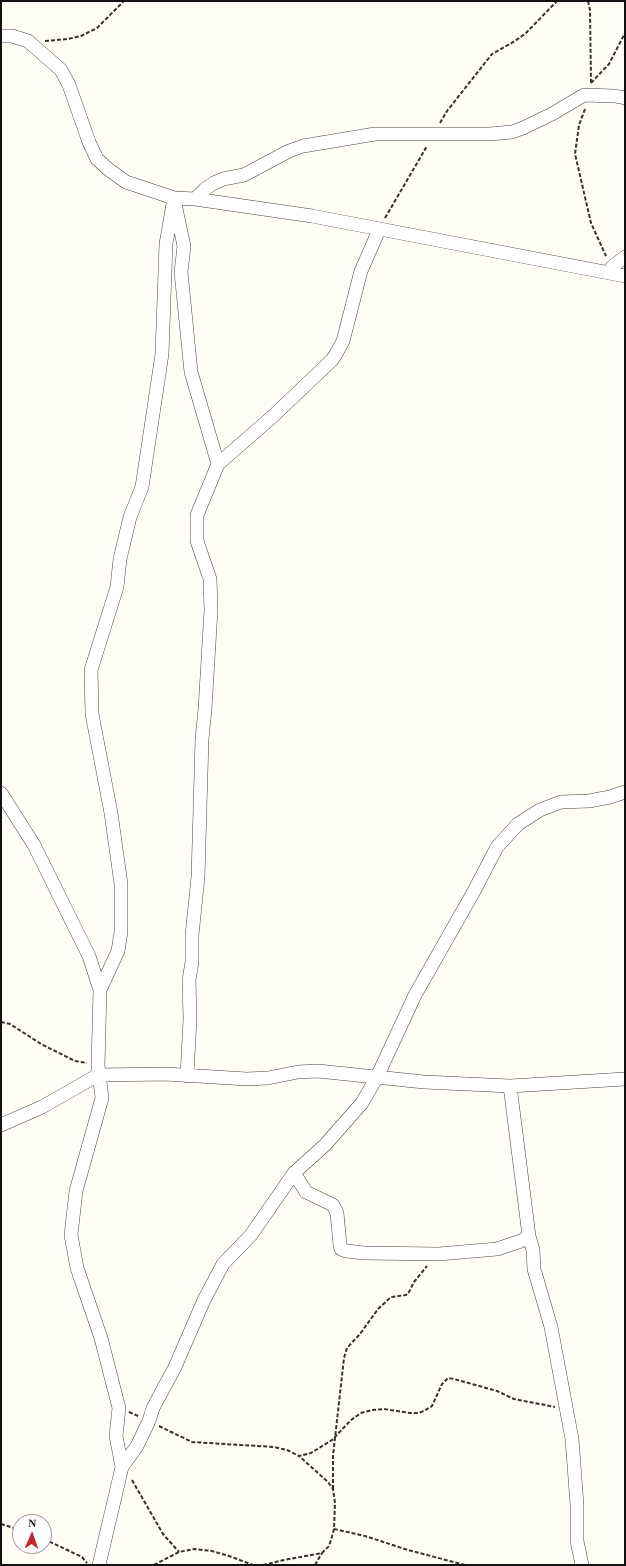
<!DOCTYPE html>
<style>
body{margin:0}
#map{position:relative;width:626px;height:1566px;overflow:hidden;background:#fffdf5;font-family:"Times New Roman",serif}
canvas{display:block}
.frame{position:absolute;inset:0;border:2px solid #111;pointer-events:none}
.north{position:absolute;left:12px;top:1514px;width:40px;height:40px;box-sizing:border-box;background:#fff;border:1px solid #a0a0a0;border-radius:50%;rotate:2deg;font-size:11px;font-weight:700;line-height:16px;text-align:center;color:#111}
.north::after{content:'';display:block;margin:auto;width:14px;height:18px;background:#c4262e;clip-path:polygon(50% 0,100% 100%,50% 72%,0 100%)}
</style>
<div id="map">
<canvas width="626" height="1566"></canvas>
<div class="frame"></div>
<div class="north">N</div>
</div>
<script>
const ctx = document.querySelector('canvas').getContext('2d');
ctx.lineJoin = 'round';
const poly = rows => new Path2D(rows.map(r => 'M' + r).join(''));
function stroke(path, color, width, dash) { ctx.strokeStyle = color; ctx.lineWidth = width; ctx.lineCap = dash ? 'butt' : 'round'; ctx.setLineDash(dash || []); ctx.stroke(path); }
const path = poly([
 [588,1,590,10,591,83],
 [45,41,68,39,81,36,97,28,124,1],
 [591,83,609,64,625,33],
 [585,109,579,125,575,154,591,223,606,256],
 [440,123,447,111,492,54,515,41,526,33,557,1],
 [385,218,427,146],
 [1,1022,10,1024,41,1044,75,1061,87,1063],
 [129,1412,138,1416],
 [159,1426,192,1442,274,1447,287,1450,299,1456,311,1453,332,1440,351,1420,361,1413,372,1410,384,1409,410,1413,418,1413,424,1411,432,1406,442,1384,448,1378,454,1379,497,1391,514,1399,555,1407],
 [132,1480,163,1534,179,1552],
 [333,1489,333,1456,344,1358,347,1348,360,1334,378,1309,391,1297,406,1295,409,1292,414,1282,427,1266],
 [1,1524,20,1530],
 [334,1529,365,1536,408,1550,465,1565],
 [44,1539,82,1557,87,1563],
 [154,1565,179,1552,194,1549,212,1551,229,1556,253,1565],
 [263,1565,284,1560,322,1553,329,1546,331,1540,334,1529,335,1503,333,1489,328,1482,299,1456],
 [315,1565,322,1553]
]);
const minor = poly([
 [1,36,12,36,28,41,61,70,69,85,89,142,97,159,108,169,126,182,174,198,195,199,312,216,625,276],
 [195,199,205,189,214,183,223,179,244,175,289,151,303,146,375,134,490,134,512,132,523,128,552,114,584,95,615,96,625,98],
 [175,204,184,246,181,272,191,372,218,464],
 [610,273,612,267,625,257],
 [1,793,34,845,89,956,100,990,98,1065,102,1098,76,1191,71,1235,77,1268,101,1338,119,1408,116,1436,122,1467,99,1565],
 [100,990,118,951,121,932,121,884,111,813,92,714,91,670,117,587,120,559,130,517,142,487,162,354,166,244,174,198],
 [187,1076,190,1019,189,980,192,962,192,935,198,877,202,739,205,709,211,610,210,579,197,541,197,515,218,464,272,417,332,360,336,354,343,341,361,271,379,230],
 [510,1086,529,1236,533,1250,534,1269,551,1327,572,1439,577,1505,577,1541,582,1565],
 [1,1125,42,1107,98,1075,165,1074,247,1079,268,1078,298,1072,318,1071,424,1082,510,1086,625,1079],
 [294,1173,306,1192,333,1205,337,1213,340,1245,341,1249,346,1251,364,1253,439,1254,497,1249,521,1241,529,1236],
 [122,1467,137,1446,149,1421,153,1408,175,1367,204,1300,223,1264,251,1235,294,1173,325,1145,362,1103,377,1077,415,995,473,893,497,847,518,824,540,810,561,802,589,801,610,797,625,792]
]);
stroke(minor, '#444', 14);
stroke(path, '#333', 2, [4, 2]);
stroke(minor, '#fff', 13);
</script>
